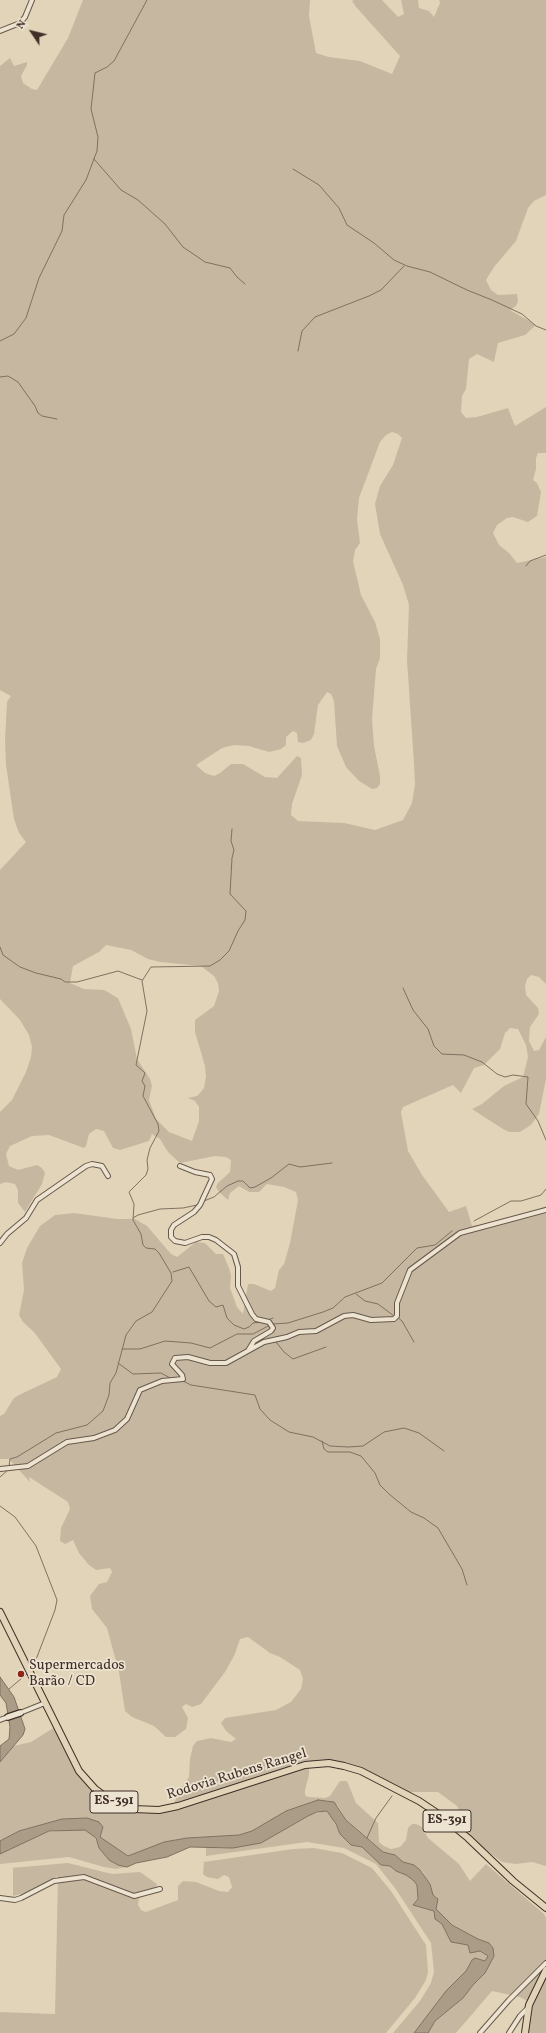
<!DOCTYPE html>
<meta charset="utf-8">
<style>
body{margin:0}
#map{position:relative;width:546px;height:2033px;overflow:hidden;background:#e2d4b8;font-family:Vollkorn,serif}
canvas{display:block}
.north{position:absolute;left:12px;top:12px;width:40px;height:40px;-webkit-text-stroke:3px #ece3d1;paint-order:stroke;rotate:305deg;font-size:11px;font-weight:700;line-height:16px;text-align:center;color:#402e28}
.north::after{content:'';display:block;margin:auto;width:14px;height:18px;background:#402e28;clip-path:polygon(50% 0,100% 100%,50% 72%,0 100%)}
</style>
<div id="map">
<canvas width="546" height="2033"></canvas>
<div class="north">N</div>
</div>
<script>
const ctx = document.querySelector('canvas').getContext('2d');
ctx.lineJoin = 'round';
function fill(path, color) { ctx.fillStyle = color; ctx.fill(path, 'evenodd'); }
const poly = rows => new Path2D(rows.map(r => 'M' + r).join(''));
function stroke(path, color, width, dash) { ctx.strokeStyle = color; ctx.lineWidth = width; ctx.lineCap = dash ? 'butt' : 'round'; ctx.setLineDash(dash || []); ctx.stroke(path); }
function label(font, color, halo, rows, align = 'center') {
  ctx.font = font + ' Vollkorn,serif'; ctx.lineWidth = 3.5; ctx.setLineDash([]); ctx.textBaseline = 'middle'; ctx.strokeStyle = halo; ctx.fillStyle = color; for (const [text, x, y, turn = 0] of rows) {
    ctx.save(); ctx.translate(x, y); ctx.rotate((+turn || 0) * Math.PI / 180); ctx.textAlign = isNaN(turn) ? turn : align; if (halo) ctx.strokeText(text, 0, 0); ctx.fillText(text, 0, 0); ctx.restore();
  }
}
const green = poly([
 [83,0,310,0,309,16,316,53,329,57,360,61,392,74,400,56,357,8,352,1,354,0,382,0,398,17,404,14,401,0,418,0,419,8,429,11,434,17,440,3,439,0,546,0,546,195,534,201,528,208,516,241,494,267,486,280,491,290,498,295,517,294,518,301,516,306,510,310,536,325,525,335,498,343,494,362,477,354,469,359,466,389,462,396,461,412,466,418,477,417,508,408,515,426,546,407,546,453,538,453,536,458,536,469,533,480,537,483,541,492,537,516,528,522,513,517,507,518,497,525,493,533,499,545,509,553,517,563,546,557,546,984,539,977,531,975,527,979,525,986,526,995,538,1008,539,1014,530,1027,529,1041,534,1051,539,1050,546,1037,546,1079,539,1114,531,1125,520,1132,509,1132,503,1129,472,1109,482,1104,504,1086,523,1077,528,1057,526,1045,518,1029,510,1028,505,1033,500,1049,484,1065,474,1068,461,1093,453,1085,403,1107,401,1112,408,1151,422,1175,449,1212,466,1206,472,1226,515,1219,546,1206,546,1866,532,1862,516,1864,502,1862,474,1841,465,1829,463,1819,457,1806,438,1792,405,1792,346,1764,337,1761,319,1760,302,1763,174,1803,179,1792,189,1777,190,1759,193,1746,197,1741,211,1738,231,1742,236,1739,226,1731,221,1723,225,1718,276,1710,291,1702,301,1689,303,1679,300,1670,280,1657,270,1653,248,1637,240,1639,234,1656,225,1672,201,1704,192,1707,186,1704,182,1707,188,1718,186,1729,175,1737,166,1737,154,1726,132,1717,125,1711,119,1672,107,1628,92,1609,90,1596,99,1584,107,1582,112,1572,110,1568,96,1570,88,1564,79,1553,73,1540,65,1544,60,1541,61,1528,70,1509,68,1502,29,1477,30,1482,9,1459,0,1459,0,1416,4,1414,14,1398,19,1395,57,1377,61,1369,34,1332,23,1322,19,1315,24,1290,22,1263,27,1248,40,1226,55,1215,74,1213,117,1219,135,1219,147,1226,171,1254,177,1257,196,1242,205,1243,216,1254,223,1254,229,1268,231,1276,230,1288,233,1296,237,1307,243,1314,248,1284,254,1284,271,1291,275,1288,279,1270,284,1264,290,1243,298,1200,296,1192,284,1187,267,1184,259,1192,249,1192,239,1186,230,1193,228,1200,219,1192,216,1187,218,1183,230,1172,231,1160,226,1157,215,1156,180,1163,168,1152,160,1139,152,1134,149,1141,120,1150,113,1148,104,1131,96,1129,89,1134,86,1146,84,1148,49,1135,32,1136,10,1146,6,1154,9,1166,18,1170,37,1165,42,1168,45,1173,42,1184,25,1212,18,1203,18,1190,15,1184,6,1182,0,1184,0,1112,12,1100,26,1072,31,1057,32,1047,29,1035,20,1020,0,999,0,870,26,842,19,833,14,819,6,765,5,740,7,702,11,696,0,690,0,66,10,58,14,66,27,62,27,65,21,76,23,83,32,89,37,90,68,38],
 [392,432,398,434,402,438,393,465,380,486,375,504,380,534,403,585,409,605,407,660,414,764,415,784,412,803,403,820,375,830,344,823,298,821,291,815,292,804,302,775,301,758,297,756,277,778,265,777,243,764,231,764,220,773,214,776,205,773,196,765,222,748,234,745,249,746,269,752,281,749,286,745,286,737,293,731,297,733,298,742,303,743,311,740,314,734,318,705,327,692,331,694,334,701,337,746,346,767,359,781,372,789,377,788,380,784,380,776,374,746,372,719,376,669,380,658,380,639,375,622,361,595,353,561,355,550,360,543,357,519,359,498,380,442,386,435],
 [106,945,131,950,148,959,160,962,201,966,214,976,218,983,219,991,214,1006,195,1020,195,1032,205,1066,206,1076,204,1088,201,1092,197,1096,188,1098,195,1101,199,1107,199,1121,192,1141,169,1132,156,1119,149,1100,152,1086,150,1079,137,1059,131,1029,118,998,104,990,84,989,70,983,73,966,99,952],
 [55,1727,77,1772,93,1790,146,1812,309,1767,309,1775,305,1790,305,1795,308,1797,325,1798,330,1796,340,1781,347,1781,356,1803,378,1823,379,1842,384,1846,391,1849,400,1847,406,1840,408,1828,412,1824,416,1824,422,1827,428,1838,459,1864,470,1881,486,1864,544,1914,546,1918,546,1963,527,2001,520,1997,492,1991,456,2033,428,2033,435,2021,463,1998,473,1985,479,1980,493,1948,489,1943,478,1939,451,1924,436,1909,438,1901,437,1897,433,1895,430,1884,422,1871,413,1865,403,1862,395,1855,383,1852,346,1819,338,1806,329,1801,318,1800,286,1811,252,1831,239,1835,187,1838,164,1842,128,1856,102,1839,100,1837,103,1827,97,1822,87,1818,62,1819,19,1831,0,1841,0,1762,14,1746,31,1742],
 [323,1811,329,1812,340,1834,351,1845,362,1847,381,1865,390,1866,396,1871,406,1875,413,1880,417,1885,418,1899,413,1905,434,1911,434,1917,442,1924,450,1940,453,1942,468,1945,470,1953,480,1951,488,1957,484,1961,475,1958,471,1961,466,1971,446,1991,414,2033,393,2033,420,2001,431,1983,434,1972,431,1943,395,1888,376,1864,344,1848,307,1842,206,1856,206,1847,233,1848,261,1843,308,1816],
 [84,1829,95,1838,99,1848,109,1860,118,1865,127,1867,116,1869,104,1867,69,1857,0,1864,0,1854,46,1832],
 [314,1848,342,1853,372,1868,391,1891,426,1945,428,1972,426,1980,415,1998,386,2033,0,2033,0,2012,55,2014,58,1877,57,1876,32,1891,13,1896,13,1868,11,1868,68,1863,112,1874,140,1872,157,1884,156,1890,139,1898,138,1905,141,1910,146,1912,178,1900,178,1886,183,1881,196,1882,219,1891,228,1892,232,1887,229,1877,224,1875,218,1879,207,1877,203,1874,204,1862,293,1849],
 [546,1974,546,2033,526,2033,529,2010]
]);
const water = poly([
 [0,1677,14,1697,25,1729,23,1735,0,1762,0,1746,9,1739,10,1727,6,1703,0,1695,0,1677],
 [318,1800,334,1802,346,1820,383,1852,395,1855,403,1862,414,1865,420,1870,430,1884,433,1895,438,1899,436,1909,452,1925,478,1939,489,1943,493,1948,494,1956,485,1973,473,1985,463,1998,435,2021,428,2033,414,2033,446,1991,466,1971,472,1960,475,1958,485,1961,488,1956,480,1951,470,1953,468,1945,451,1942,442,1924,435,1919,434,1911,413,1905,418,1899,417,1885,413,1880,406,1875,396,1871,390,1866,381,1865,362,1847,351,1845,340,1834,336,1824,327,1811,317,1812,308,1816,261,1843,233,1848,190,1847,167,1857,136,1863,127,1867,118,1865,109,1860,99,1848,96,1838,85,1830,49,1831,0,1854,0,1841,19,1831,62,1819,87,1818,99,1822,103,1827,100,1837,128,1856,164,1842,187,1838,239,1835,252,1831,286,1811,318,1800]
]);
const stream = poly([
 [94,159,121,190,138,200,165,224,183,247,205,262,230,268,237,277,245,284],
 [293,169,319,185,339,208,347,225,374,243,394,260,407,266,430,272,467,290,492,300,522,314,536,326,546,330],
 [0,341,14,334,26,318,39,278,62,231,64,215,86,180,97,151,98,137,91,109,95,73,107,67,114,61,147,0],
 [298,351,302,331,315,317,369,296,381,290,404,266],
 [0,377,8,376,18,382,35,406,38,413,42,416,57,419],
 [526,566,530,561,546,555],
 [0,947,3,955,20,967,36,973,61,979,65,982,77,982,118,971,142,980],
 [403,988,413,1010,428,1029,434,1046,442,1054,464,1055,482,1062,497,1074,505,1077,513,1075,528,1077,526,1104,538,1121,546,1140],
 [204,1201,214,1197,227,1186,238,1181,243,1181,250,1188,255,1187,271,1178,289,1164,300,1167,332,1163],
 [133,1218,138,1215,160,1209,183,1208,197,1205],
 [474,1221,511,1201,521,1201,541,1195,546,1189],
 [173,1272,189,1267,209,1301,216,1307,223,1305,227,1318,234,1325,244,1329,249,1327,253,1323,264,1322],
 [356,1294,365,1301,378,1304,394,1316],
 [397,1317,402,1321,414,1342],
 [268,1320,273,1318],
 [273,1324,288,1323,323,1312,333,1308,345,1297,382,1283,417,1248,435,1245,452,1231],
 [276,1342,284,1352,293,1359,326,1347],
 [122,1349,140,1349,165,1341,191,1343,210,1348,237,1334,253,1334,270,1325],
 [118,1363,133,1374,161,1373,172,1379],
 [183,1381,191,1385,255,1395,260,1409,270,1420,289,1432,313,1437,330,1446,348,1447,363,1446,384,1432,404,1428,419,1433,444,1451],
 [322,1441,324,1449,328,1452,350,1452,361,1456,375,1473,380,1485,389,1494,411,1512,424,1518,438,1528,462,1569,467,1585],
 [9,1467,10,1459,17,1457,56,1433,87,1425,103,1411,109,1395,110,1383,116,1373,126,1335,136,1321,152,1312,172,1281,171,1273,159,1253,155,1249,146,1248,143,1245,141,1234,133,1220,134,1204,129,1192,146,1175,148,1169,147,1160,150,1148,159,1131,158,1124,143,1096,145,1086,142,1081,145,1073,136,1065,147,1011,142,981,151,967,210,966,220,960,229,951,238,931,245,920,246,911,230,894,232,858,234,850,231,841,232,829],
 [0,1477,8,1470],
 [0,1506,15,1517,36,1546,57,1600,55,1610,32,1670],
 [9,1689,28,1673],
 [367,1838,376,1818,392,1796]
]);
const street = poly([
 [0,31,20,23,25,17,32,0],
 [180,1166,195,1172,210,1175,212,1179,200,1205,194,1212,174,1225,171,1230,171,1237,175,1241,185,1243,202,1237,209,1237,216,1240,234,1254,238,1267,238,1286,252,1314,256,1319,269,1322,273,1328,271,1331,254,1341,249,1349],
 [0,1243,7,1234,26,1218,37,1200,86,1166,92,1164,102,1166,108,1176],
 [0,1469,28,1466,67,1442,94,1438,115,1430,127,1419,140,1390,162,1381,183,1379,182,1375,172,1364,175,1358,188,1357,210,1363,226,1363,264,1342,287,1337,299,1332,316,1331,344,1316,353,1315,371,1320,394,1319,397,1316,397,1303,410,1270,460,1233,546,1210],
 [20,1713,45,1703],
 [0,1720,8,1717],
 [0,1898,15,1900,21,1898,54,1881,84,1877,134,1896,160,1889],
 [480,2033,509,2000,546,1963],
 [509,2033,520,2016,528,2008]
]);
const secondary = poly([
 [8,1717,20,1713]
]);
const primary = poly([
 [0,1612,79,1771,95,1789,110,1800,133,1809,159,1810,178,1806,305,1765,329,1763,344,1766,361,1771,419,1801,440,1815,468,1838,513,1881,546,1908],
 [525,2033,529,2005,546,1970]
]);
const markers = [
 [21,1674,4,"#8f2418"]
];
const shields = [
 [114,1802,48],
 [447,1821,48]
];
const shieldNames = [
 ["ES-391",114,1802],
 ["ES-391",447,1821]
];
const poiNames = [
 ["Supermercados",29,1666],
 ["Barão / CD",29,1682]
];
const streetNames = [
 ["Rodovia Rubens Rangel",237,1775,-17]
];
fill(green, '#c6b8a0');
fill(water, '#ab9c87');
stroke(water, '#807061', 1);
stroke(stream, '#807061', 1);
stroke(street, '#68584c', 6);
stroke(secondary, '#402e28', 8);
stroke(primary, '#402e28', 8);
stroke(street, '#ece3d1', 4);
stroke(secondary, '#ece3d1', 5.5);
stroke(primary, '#e2d4b8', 6);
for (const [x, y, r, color] of markers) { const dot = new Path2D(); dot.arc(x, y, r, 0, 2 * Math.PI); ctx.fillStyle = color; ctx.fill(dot); stroke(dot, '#ece3d1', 1.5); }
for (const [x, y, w] of shields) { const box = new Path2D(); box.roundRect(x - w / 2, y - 11, w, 22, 3); ctx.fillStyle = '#ece3d1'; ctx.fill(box); stroke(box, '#402e28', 1); }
label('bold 13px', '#402e28', null, shieldNames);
label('14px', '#402e28', '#ece3d1', poiNames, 'left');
label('14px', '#402e28', '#ece3d1', streetNames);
</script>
